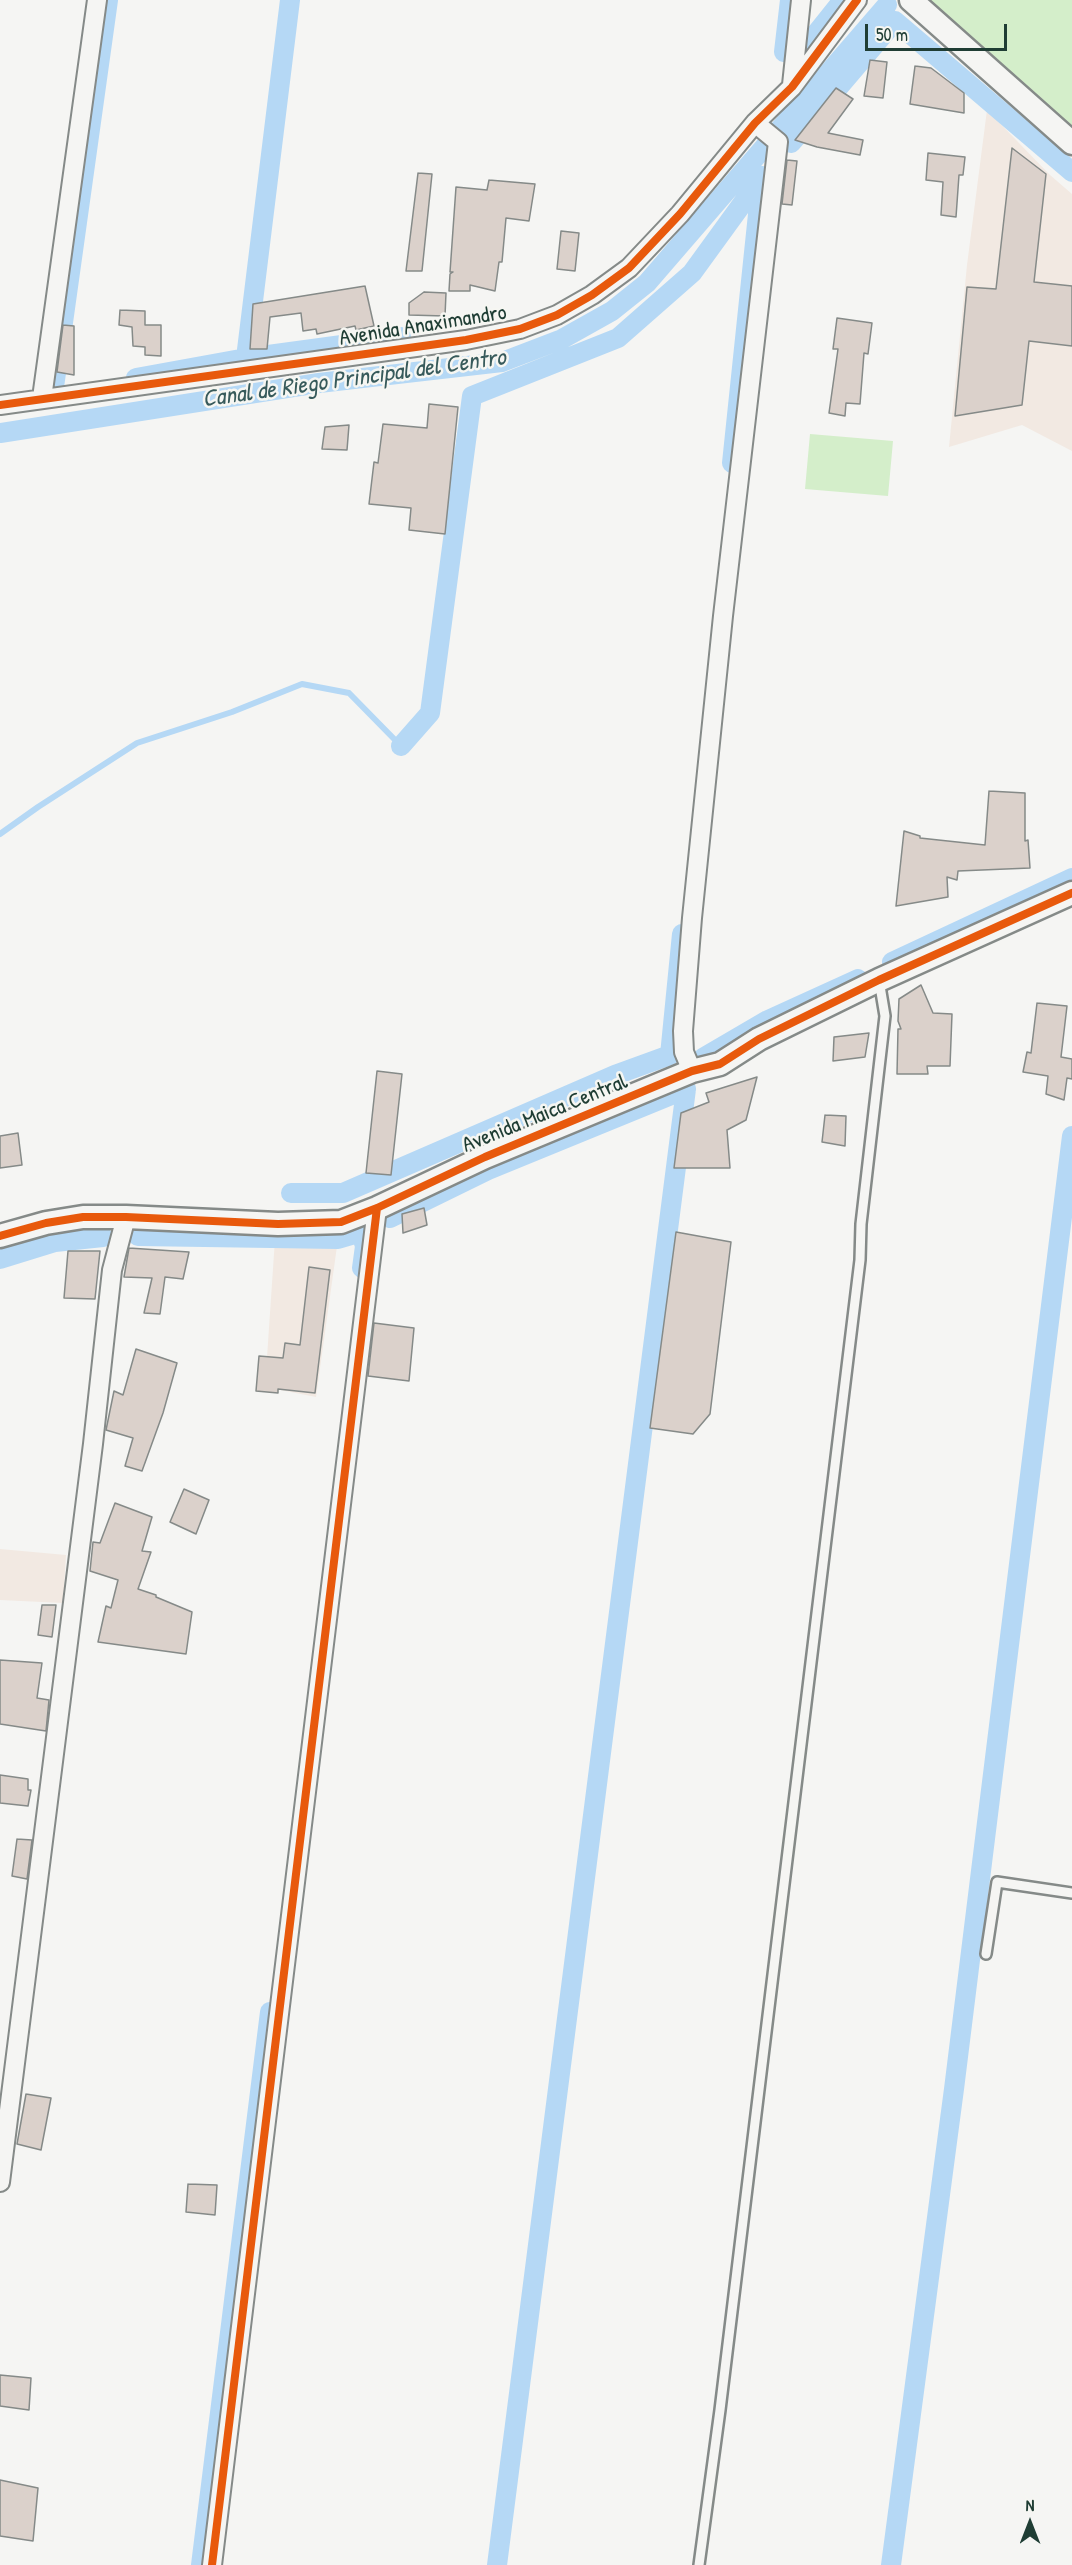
<!DOCTYPE html>
<style>
body{margin:0}
#map{position:relative;width:1072px;height:2565px;overflow:hidden;background:#f5f5f3;font-family:"Patrick Hand",sans-serif}
canvas{display:block}
.north{position:absolute;left:1000px;top:2493px;width:60px;height:60px;-webkit-text-stroke:4px #f6f6f2;paint-order:stroke;rotate:0deg;font-size:16px;font-weight:700;line-height:24px;text-align:center;color:#1f3d34}
.north::after{content:'';display:block;margin:auto;width:21px;height:27px;background:#1f3d34;clip-path:polygon(50% 0,100% 100%,50% 72%,0 100%)}
.scale{position:absolute;left:865px;top:24px;width:142px;height:27px;box-sizing:border-box;border:3px solid #1f3d34;border-top:0;padding-left:8px;font-size:18px;line-height:21px;white-space:nowrap;color:#1f3d34;-webkit-text-stroke:4px #f6f6f2;paint-order:stroke}
</style>
<div id="map">
<canvas width="1072" height="2565"></canvas>
<div class="north">N</div>
<div class="scale">50 m</div>
</div>
<script>
const ctx = document.querySelector('canvas').getContext('2d');
ctx.lineJoin = 'round';
function fill(path, color) { ctx.fillStyle = color; ctx.fill(path, 'evenodd'); }
const poly = rows => new Path2D(rows.map(r => 'M' + r).join(''));
function stroke(path, color, width, dash) { ctx.strokeStyle = color; ctx.lineWidth = width; ctx.lineCap = dash ? 'butt' : 'round'; ctx.setLineDash(dash || []); ctx.stroke(path); }
function label(font, color, halo, rows, align = 'center') {
  ctx.font = font + ' "Patrick Hand",sans-serif'; ctx.lineWidth = 5; ctx.setLineDash([]); ctx.textBaseline = 'middle'; ctx.strokeStyle = halo; ctx.fillStyle = color; for (const [text, x, y, turn = 0] of rows) {
    ctx.save(); ctx.translate(x, y); ctx.rotate((+turn || 0) * Math.PI / 180); ctx.textAlign = isNaN(turn) ? turn : align; if (halo) ctx.strokeText(text, 0, 0); ctx.fillText(text, 0, 0); ctx.restore();
  }
}
const built = poly([
 [987,110,1050,175,1072,194,1072,451,1022,425,949,447,967,265],
 [275,1239,338,1239,316,1397,265,1387],
 [0,1549,66,1555,63,1603,0,1600]
]);
const green = poly([
 [927,0,1072,0,1072,129],
 [810,434,893,441,888,496,805,489]
]);
const stream = poly([
 [0,834,38,807,137,743,232,712,302,684,349,693,401,746]
]);
const canal = poly([
 [807,45,843,0],
 [784,52,790,0],
 [791,143,895,21,1072,172],
 [246,358,290,0],
 [136,378,246,358,401,337],
 [53,394,108,0],
 [0,433,319,383,502,362,562,339,612,311,647,283,887,5],
 [732,463,762,176],
 [401,746,430,713,472,396,618,338,692,273,761,178],
 [892,962,1072,878],
 [703,1058,768,1020,858,979],
 [291,1193,343,1193,615,1075,670,1055,682,934],
 [390,1218,488,1170,686,1089],
 [361,1233,365,1246,362,1268],
 [138,1236,338,1239,362,1232],
 [0,1259,55,1242,103,1237],
 [201,2565,270,2012],
 [497,2565,686,1089],
 [891,2565,954,2089,1072,1136]
]);
const building = poly([
 [870,60,887,62,883,98,864,96,870,60],
 [915,66,931,68,964,93,964,113,910,104,915,66],
 [836,88,853,99,828,133,863,140,860,155,817,147,795,140,836,88],
 [1012,148,1046,174,1034,282,1072,286,1072,346,1029,341,1022,405,955,416,967,287,996,289,1012,148],
 [928,153,965,157,963,175,959,175,956,217,941,215,943,182,926,180,928,153],
 [787,160,797,161,792,205,782,204,787,160],
 [418,173,432,174,422,271,406,271,418,173],
 [489,180,535,184,529,221,506,218,502,262,499,262,495,291,470,285,470,291,449,291,450,274,453,272,450,272,456,187,487,190,489,180],
 [561,231,579,233,575,271,557,269,561,231],
 [365,286,374,326,356,330,355,326,317,334,316,329,303,331,301,313,270,317,267,349,250,349,253,304,365,286],
 [424,292,446,293,445,316,409,315,409,303,424,292],
 [120,310,145,311,145,325,161,325,161,356,145,355,145,347,133,346,132,327,119,325,120,310],
 [837,318,872,323,868,354,864,353,860,404,846,403,845,416,829,413,838,349,833,349,837,318],
 [63,325,74,326,74,375,57,372,63,325],
 [429,404,458,407,445,534,409,530,411,508,369,504,374,462,378,463,383,424,427,428,429,404],
 [349,425,347,450,322,449,325,427,349,425],
 [989,791,1025,793,1025,841,1028,840,1030,868,958,871,957,880,947,877,948,897,896,906,904,831,920,836,920,838,985,845,989,791],
 [921,985,933,1013,952,1014,950,1066,927,1066,928,1074,897,1074,898,1029,901,1029,898,1021,899,999,921,985],
 [1037,1003,1067,1006,1061,1057,1072,1059,1072,1079,1067,1078,1064,1100,1046,1094,1048,1076,1023,1072,1027,1052,1031,1053,1037,1003],
 [869,1033,865,1057,833,1061,834,1037,869,1033],
 [377,1071,402,1074,391,1175,366,1173,377,1071],
 [757,1077,746,1120,727,1130,730,1168,674,1168,681,1113,709,1102,706,1093,757,1077],
 [825,1115,846,1116,845,1146,822,1142,825,1115],
 [18,1133,22,1165,0,1168,0,1136,18,1133],
 [424,1208,427,1225,403,1233,402,1214,424,1208],
 [676,1232,731,1242,710,1414,693,1434,650,1428,676,1232],
 [129,1248,189,1252,183,1279,165,1277,160,1314,144,1313,152,1278,124,1277,129,1248],
 [68,1251,100,1251,95,1299,64,1298,68,1251],
 [309,1267,330,1270,315,1393,278,1389,278,1393,256,1391,259,1356,283,1358,285,1343,300,1345,309,1267],
 [374,1323,414,1328,409,1381,368,1376,374,1323],
 [136,1349,177,1363,163,1413,142,1471,125,1466,133,1438,106,1430,114,1391,123,1395,136,1349],
 [184,1489,209,1500,196,1534,170,1522,184,1489],
 [115,1503,152,1517,142,1551,151,1552,138,1589,156,1595,156,1597,192,1612,186,1654,98,1642,106,1606,111,1608,118,1580,90,1571,93,1542,100,1543,115,1503],
 [42,1605,56,1605,52,1637,38,1635,42,1605],
 [0,1660,42,1663,37,1698,49,1700,46,1731,0,1724,0,1660],
 [0,1775,28,1779,28,1790,31,1790,28,1806,0,1803,0,1775],
 [17,1839,32,1840,27,1879,12,1876,17,1839],
 [26,2094,51,2098,41,2150,17,2144,26,2094],
 [188,2184,217,2185,215,2215,186,2212,188,2184],
 [0,2375,31,2378,29,2410,0,2406,0,2375],
 [0,2480,38,2488,33,2541,0,2536,0,2480]
]);
const service = poly([
 [986,1954,997,1882,1072,1893],
 [699,2565,720,2410,860,1260,861,1224,885,1016,879,980]
]);
const minor = poly([
 [792,85,801,0],
 [42,398,97,0],
 [0,405,466,340,520,329,557,315,592,295,629,268,680,214,755,123,792,87,857,0],
 [692,1071,684,1052,683,1031,692,918,723,616,778,142,755,123],
 [0,2182,93,1444,112,1270,126,1217],
 [212,2565,377,1208]
]);
const tertiary = poly([
 [911,0,1072,143],
 [0,1236,46,1223,83,1217,126,1217,278,1224,341,1222,377,1208,485,1157,692,1071,720,1064,759,1039,879,980,1072,893]
]);
const cycleway = poly([
 [0,405,466,340,520,329,557,315,592,295,629,268,680,214,755,123,792,87,857,0],
 [0,1236,46,1223,83,1217,126,1217,278,1224,341,1222,377,1208,485,1157,692,1071,720,1064,759,1039,879,980,1072,893],
 [212,2565,377,1208]
]);
const streetNames = [
 ["Avenida Anaximandro",423,326,-9],
 ["Avenida Maica Central",545,1114,-22]
];
const waterNames = [
 ["Canal de Riego Principal del Centro",354,379,-8]
];
fill(built, '#f2e9e2');
fill(green, '#d4eeca');
stroke(stream, '#b5d8f5', 6);
stroke(canal, '#b5d8f5', 20);
fill(building, '#dbd1cb');
stroke(building, '#858a88', 1.5);
stroke(service, '#858a88', 14);
stroke(minor, '#858a88', 22);
stroke(tertiary, '#858a88', 27);
stroke(service, '#f5f5f3', 9);
stroke(minor, '#f5f5f3', 18);
stroke(tertiary, '#f5f5f3', 22);
stroke(cycleway, '#e8590c', 8);
label('22px', '#1f3d34', '#f6f6f2', streetNames);
label('italic 24px', '#375a5b', '#f6f6f2', waterNames);
</script>
